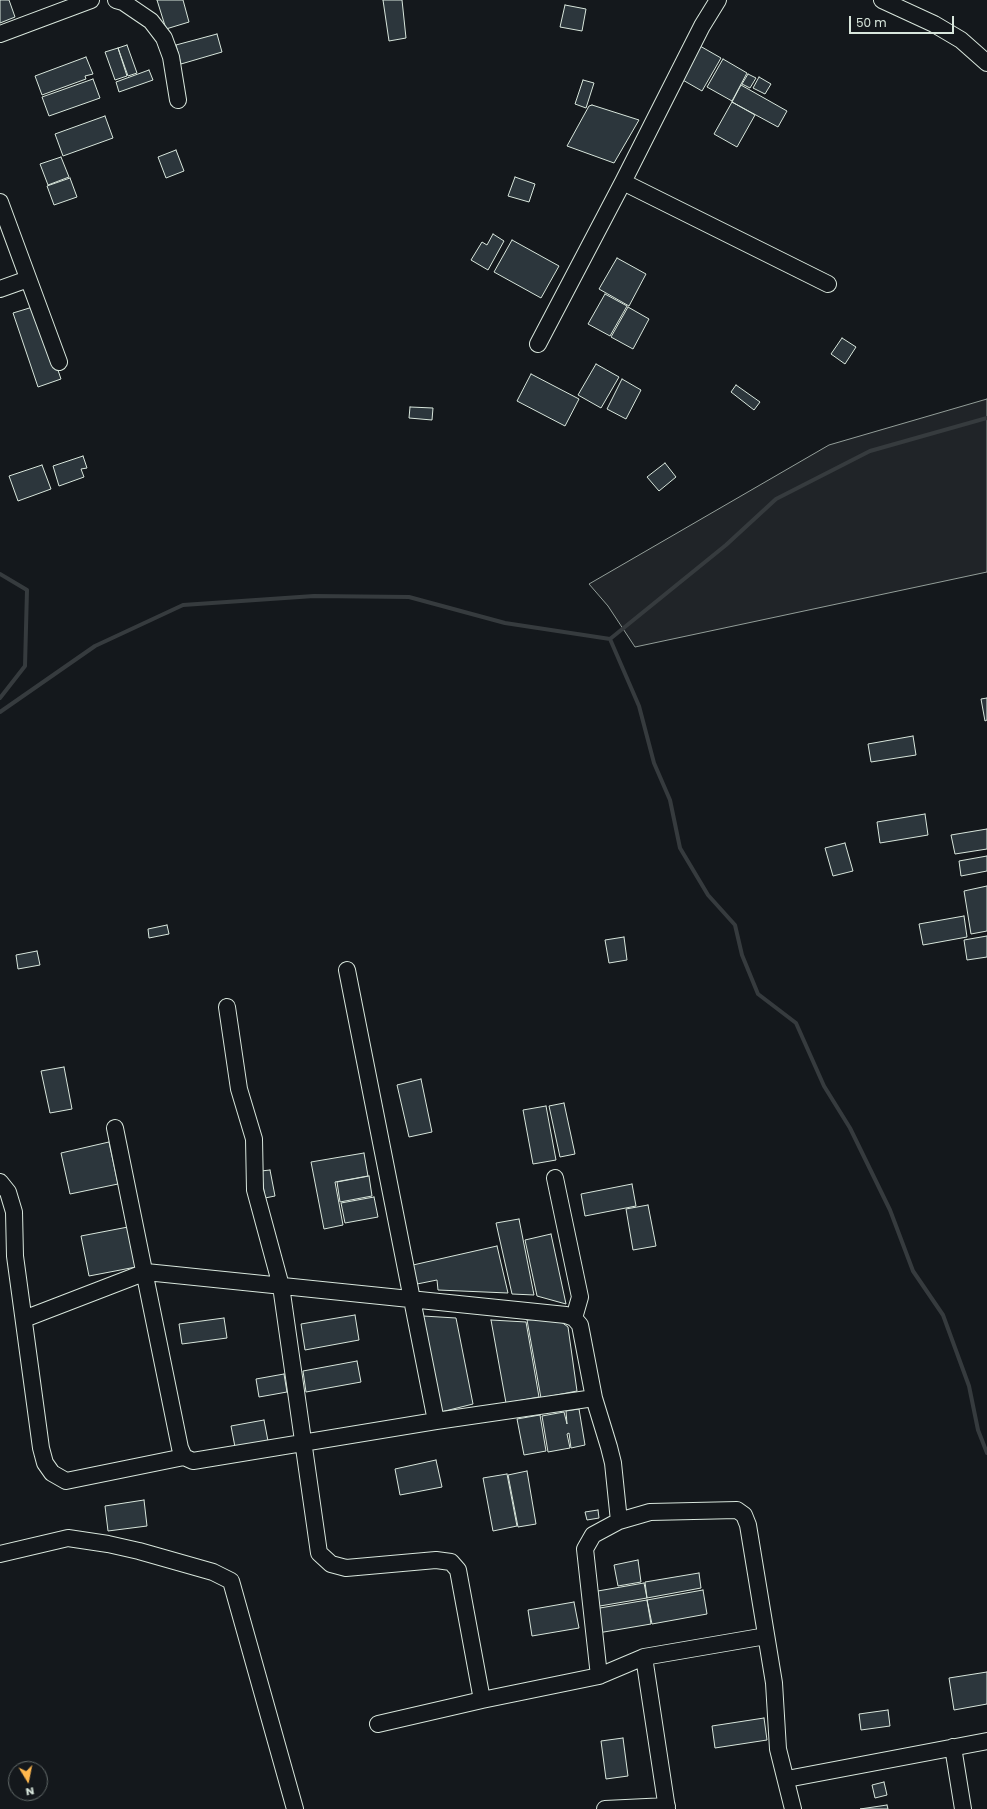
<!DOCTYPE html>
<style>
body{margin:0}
#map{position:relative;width:987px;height:1809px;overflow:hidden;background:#14181c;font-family:Poppins,sans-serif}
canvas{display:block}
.north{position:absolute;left:8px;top:1761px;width:40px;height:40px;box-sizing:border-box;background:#14181c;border:1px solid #626a69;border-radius:50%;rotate:170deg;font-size:11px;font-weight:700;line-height:16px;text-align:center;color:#d8e6dc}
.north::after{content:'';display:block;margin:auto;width:14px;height:18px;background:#ffb74d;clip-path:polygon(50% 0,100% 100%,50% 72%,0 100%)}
.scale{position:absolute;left:849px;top:16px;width:105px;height:18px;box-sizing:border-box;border:2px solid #d8e6dc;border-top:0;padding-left:5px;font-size:12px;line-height:14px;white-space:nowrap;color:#d8e6dc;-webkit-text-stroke:3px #14181c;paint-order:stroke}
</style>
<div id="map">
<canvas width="987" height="1809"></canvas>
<div class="north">N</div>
<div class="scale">50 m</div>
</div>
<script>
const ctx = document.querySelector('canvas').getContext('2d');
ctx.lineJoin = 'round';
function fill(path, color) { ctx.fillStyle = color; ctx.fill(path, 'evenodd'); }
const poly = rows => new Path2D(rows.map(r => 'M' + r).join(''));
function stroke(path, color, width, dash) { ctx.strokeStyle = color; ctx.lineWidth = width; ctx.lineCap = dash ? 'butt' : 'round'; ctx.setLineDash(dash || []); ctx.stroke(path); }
const green = poly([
 [987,399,987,572,635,647,608,606,589,584,829,445,987,399]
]);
const stream = poly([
 [0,574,27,590,25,666,0,698],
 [610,639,639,706,654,763,670,800,680,848,708,895,735,925,742,955,758,994,796,1023,824,1086,850,1128,890,1210,913,1271,943,1315,969,1386,978,1430,987,1453],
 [0,712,95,646,183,605,314,596,409,597,505,623,610,639,726,545,776,499,870,451,987,418]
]);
const building = poly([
 [0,0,9,0,15,17,0,23,0,0],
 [157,0,183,0,189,22,166,29,157,0],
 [383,0,402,0,406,38,389,41,383,0],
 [565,5,586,9,582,31,560,27,565,5],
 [217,34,222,52,181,64,176,45,217,34],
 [127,45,137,73,128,76,118,48,127,45],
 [700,46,721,58,702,91,681,79,700,46],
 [118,48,127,76,115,80,105,52,118,48],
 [86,57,93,74,85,76,86,79,42,95,35,76,86,57],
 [723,59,747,73,732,101,707,87,723,59],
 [149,70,153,80,119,92,116,82,149,70],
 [748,74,756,78,750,88,742,84,748,74],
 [759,77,771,84,765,94,753,88,759,77],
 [93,79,100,98,49,116,42,97,93,79],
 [583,80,594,83,586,108,575,104,583,80],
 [741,85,787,111,778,127,732,102,741,85],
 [732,102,755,115,737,147,714,134,732,102],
 [592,105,639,120,614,163,567,146,589,106,592,105],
 [105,116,113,138,63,156,55,134,105,116],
 [176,150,184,171,166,178,158,157,176,150],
 [61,157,69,177,48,185,40,164,61,157],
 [515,177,535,184,529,202,508,196,515,177],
 [70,178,77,197,54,205,47,186,70,178],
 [493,234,504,241,488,270,471,260,482,242,487,245,493,234],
 [512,240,559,266,541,298,494,272,512,240],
 [617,258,646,274,629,306,599,289,617,258],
 [605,294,627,306,610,336,588,324,605,294],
 [36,306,61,379,38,387,13,313,36,306],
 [628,307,649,319,633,349,611,337,628,307],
 [842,338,856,347,845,364,831,354,842,338],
 [596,364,619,377,601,408,578,395,596,364],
 [531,374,579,399,565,426,517,401,531,374],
 [622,379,641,390,626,419,607,409,622,379],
 [736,385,760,402,754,410,731,392,736,385],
 [410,407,433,408,432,420,409,418,410,407],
 [83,456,87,468,81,469,84,477,59,486,53,466,83,456],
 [665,463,676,477,659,491,647,477,665,463],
 [42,465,51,489,18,501,9,476,42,465],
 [987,698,987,720,985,721,981,699,987,698],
 [913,736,916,755,871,762,868,744,913,736],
 [925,814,928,835,880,843,877,822,925,814],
 [987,829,987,849,955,854,951,835,987,829],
 [845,843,853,871,833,876,825,848,845,843],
 [987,856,987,871,961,876,959,861,987,856],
 [987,886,987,931,971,934,964,891,987,886],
 [964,916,967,937,923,945,919,924,964,916],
 [167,925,169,934,149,938,148,929,167,925],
 [987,936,987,957,967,960,964,940,987,936],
 [624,937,627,960,609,963,605,940,624,937],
 [37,951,40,965,18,969,16,955,37,951],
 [64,1067,72,1109,50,1113,41,1071,64,1067],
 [421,1079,432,1132,409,1137,397,1085,421,1079],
 [564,1103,575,1154,560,1157,549,1106,564,1103],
 [546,1106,556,1160,533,1164,523,1110,546,1106],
 [109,1142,118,1184,70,1194,61,1153,109,1142],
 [364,1153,368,1176,335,1182,343,1225,324,1229,311,1162,364,1153],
 [270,1170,275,1196,265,1198,261,1171,270,1170],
 [369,1176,372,1196,340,1202,337,1182,369,1176],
 [632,1184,636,1206,585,1216,581,1194,632,1184],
 [374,1197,378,1217,345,1223,341,1203,374,1197],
 [648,1205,656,1246,633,1250,626,1209,648,1205],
 [519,1219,534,1295,512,1294,496,1223,519,1219],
 [128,1227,136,1267,89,1276,81,1236,128,1227],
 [551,1234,566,1304,537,1296,525,1240,551,1234],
 [497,1246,508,1293,438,1290,437,1280,417,1284,413,1265,497,1246],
 [355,1315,359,1340,305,1350,301,1324,355,1315],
 [423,1316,456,1318,473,1404,441,1412,423,1316],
 [224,1318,227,1338,182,1344,179,1324,224,1318],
 [556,1318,568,1327,577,1391,541,1398,527,1320,556,1318],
 [491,1320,526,1322,539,1397,506,1403,491,1320],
 [357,1361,361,1382,306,1392,303,1371,357,1361],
 [284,1374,287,1392,259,1397,256,1379,284,1374],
 [579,1409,585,1445,571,1448,569,1433,567,1434,570,1448,548,1452,542,1416,564,1412,567,1424,566,1411,579,1409],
 [540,1415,546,1451,524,1455,517,1419,540,1415],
 [264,1420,268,1441,235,1447,231,1426,264,1420],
 [436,1460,442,1487,400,1495,395,1469,436,1460],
 [527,1471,536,1524,518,1527,508,1475,527,1471],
 [507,1474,517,1526,493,1531,483,1478,507,1474],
 [144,1500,147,1526,108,1531,105,1506,144,1500],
 [598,1510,599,1518,587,1520,585,1512,598,1510],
 [638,1560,641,1582,618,1586,614,1565,638,1560],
 [699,1573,701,1588,647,1598,645,1582,699,1573],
 [644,1583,647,1598,594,1607,592,1592,644,1583],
 [703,1590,707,1614,652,1624,647,1600,703,1590],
 [647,1600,651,1624,598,1633,594,1609,647,1600],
 [574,1602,579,1628,532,1636,528,1610,574,1602],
 [987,1672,987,1704,954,1710,949,1678,987,1672],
 [888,1710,890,1726,861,1730,859,1714,888,1710],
 [764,1718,767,1740,715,1748,712,1726,764,1718],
 [623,1738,628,1776,606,1779,601,1741,623,1738],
 [884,1782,887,1795,875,1798,872,1785,884,1782],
 [887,1805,888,1809,860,1809,887,1805]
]);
const minor = poly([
 [116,0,123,2,151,21,164,38,171,57,178,100],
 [882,0,934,24,961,40,987,63],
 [0,34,91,0],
 [623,182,828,284],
 [0,202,59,362],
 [0,289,28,279],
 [538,344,623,182,702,26,718,0],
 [347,970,436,1421],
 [227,1007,239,1089,254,1139,255,1190,281,1286,319,1553,331,1564,346,1568,436,1560,451,1562,458,1570,482,1700],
 [115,1128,180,1448,184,1457,193,1461,436,1421,594,1398],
 [555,1178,580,1297,574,1318],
 [0,1182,8,1192,14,1212,15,1256,41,1448,45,1463,52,1473,66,1481,184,1457],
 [24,1319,146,1272,566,1315,574,1318,580,1325,594,1398,609,1447,613,1463,619,1521,650,1512,737,1510,744,1515,748,1525,774,1683,778,1749,793,1809],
 [619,1521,593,1535,585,1549,599,1676,644,1657,667,1809],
 [0,1554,68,1538,108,1544,139,1551,213,1572,231,1581,295,1809],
 [644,1657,766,1636],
 [378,1724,482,1700,599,1676],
 [953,1747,963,1809],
 [787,1779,987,1741],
 [605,1809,667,1806]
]);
fill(green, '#202428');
stroke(green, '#939e99', 1);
stroke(stream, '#363b3e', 4);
fill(building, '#2c363c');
stroke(building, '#d8e6dc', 1);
stroke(minor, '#d8e6dc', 18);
stroke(minor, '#14181c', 16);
</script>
